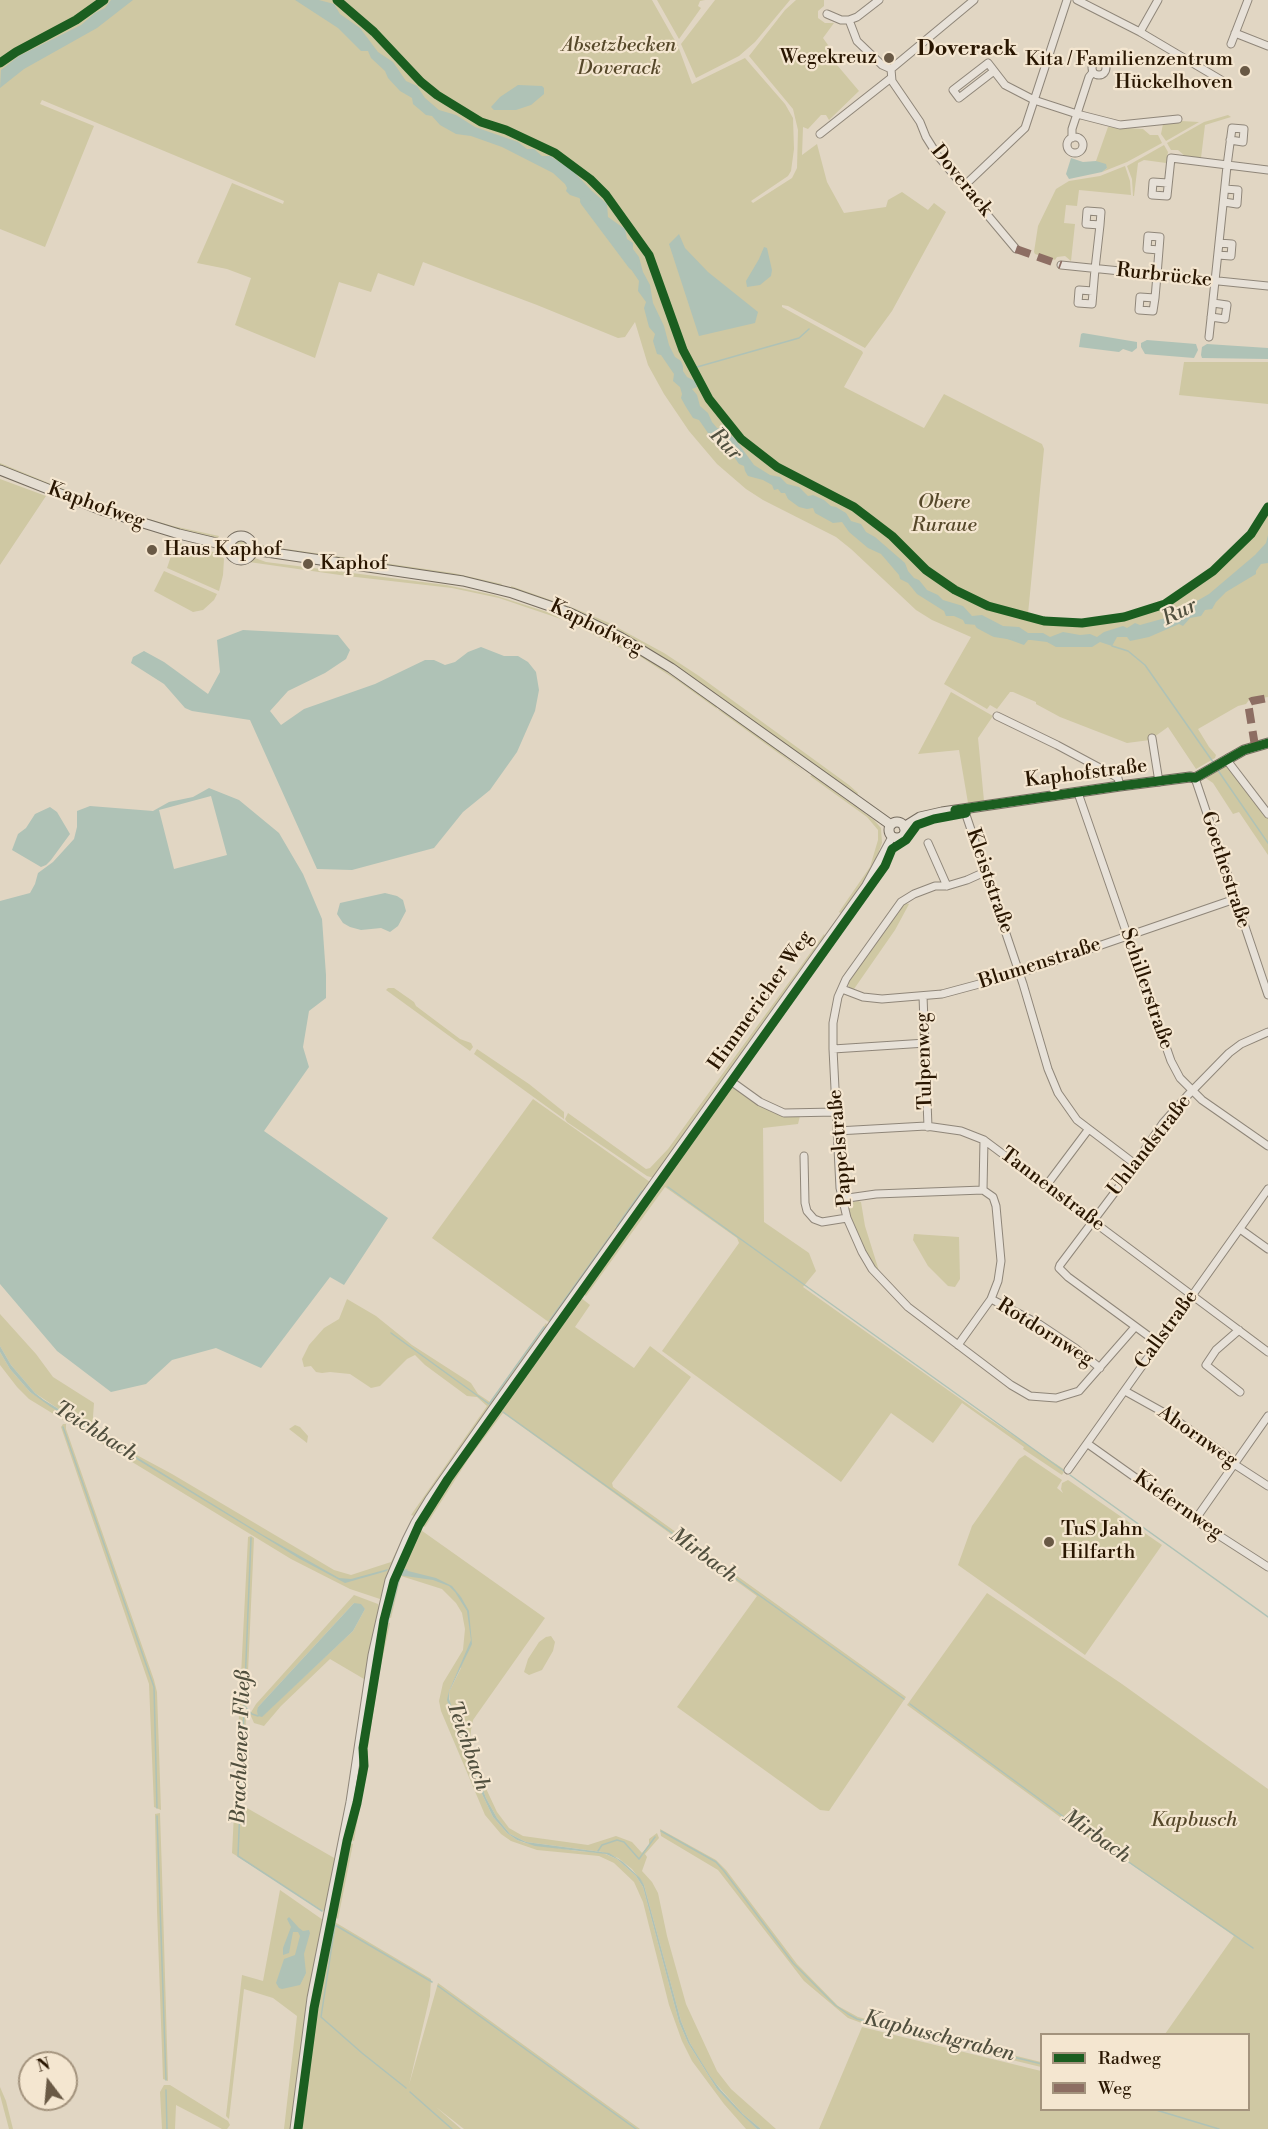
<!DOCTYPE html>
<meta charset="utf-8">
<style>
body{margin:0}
#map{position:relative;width:1268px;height:2129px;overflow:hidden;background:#e1d6c3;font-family:"Libre Bodoni",serif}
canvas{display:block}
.legend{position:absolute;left:1040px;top:2033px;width:210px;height:78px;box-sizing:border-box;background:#f4e6d0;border:2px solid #a3937d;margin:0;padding:8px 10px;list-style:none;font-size:18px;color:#291601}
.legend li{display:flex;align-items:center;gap:12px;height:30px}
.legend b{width:30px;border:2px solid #a3937d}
.north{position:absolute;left:18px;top:2051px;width:60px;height:60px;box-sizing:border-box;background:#f4e6d0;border:2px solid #a3937d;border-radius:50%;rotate:344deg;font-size:16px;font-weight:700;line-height:24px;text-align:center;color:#291601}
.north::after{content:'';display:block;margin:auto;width:21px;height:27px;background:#695945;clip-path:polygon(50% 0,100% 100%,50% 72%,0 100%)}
</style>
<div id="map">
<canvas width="1268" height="2129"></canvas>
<ul class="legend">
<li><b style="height:8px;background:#1b5e20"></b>Radweg</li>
<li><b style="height:8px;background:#8d6e63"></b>Weg</li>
</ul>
<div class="north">N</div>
</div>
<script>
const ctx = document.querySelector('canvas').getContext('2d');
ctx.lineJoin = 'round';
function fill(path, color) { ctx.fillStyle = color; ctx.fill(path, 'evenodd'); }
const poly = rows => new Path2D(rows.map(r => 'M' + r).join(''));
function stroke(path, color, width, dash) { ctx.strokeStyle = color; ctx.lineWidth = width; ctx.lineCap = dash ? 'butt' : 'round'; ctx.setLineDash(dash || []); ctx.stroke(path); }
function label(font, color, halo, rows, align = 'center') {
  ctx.font = font + ' "Libre Bodoni",serif'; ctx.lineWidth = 4.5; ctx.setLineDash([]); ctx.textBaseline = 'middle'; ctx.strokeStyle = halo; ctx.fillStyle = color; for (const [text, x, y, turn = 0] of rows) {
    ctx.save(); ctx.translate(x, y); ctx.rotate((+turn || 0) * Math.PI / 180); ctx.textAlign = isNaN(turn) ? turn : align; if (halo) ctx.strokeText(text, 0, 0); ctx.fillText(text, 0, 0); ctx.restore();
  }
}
const green = poly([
 [0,0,652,0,678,46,692,84,745,58,785,104,793,118,794,149,791,171,788,176,751,201,753,203,792,178,797,168,798,130,793,109,749,56,785,10,796,0,824,0,824,6,818,11,818,18,825,23,834,23,823,38,833,52,832,59,859,91,829,120,826,115,821,115,808,129,803,127,802,155,817,144,827,182,844,213,886,207,888,200,902,192,928,210,934,203,946,212,892,311,865,348,788,306,782,305,782,307,862,351,863,353,844,387,924,428,944,394,1042,444,1044,449,1028,614,1022,617,1078,622,1105,619,1140,610,1175,597,1213,572,1238,549,1268,506,1268,697,1249,700,1246,704,1238,706,1198,729,1209,747,1216,755,1215,758,1196,769,1168,727,1150,740,1127,743,1060,717,1036,704,1036,702,1013,692,1010,692,997,709,990,705,987,709,944,684,971,637,932,620,916,610,851,549,836,537,763,500,746,489,717,464,689,431,664,394,648,365,635,322,625,337,618,338,537,305,423,262,414,286,378,273,371,292,339,282,315,358,235,325,251,278,227,269,197,263,232,183,283,204,284,201,42,100,40,104,94,126,45,247,0,229],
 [657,0,705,0,700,1,698,6,701,8,679,39],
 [715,0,790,0,755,42,739,56,696,78,681,44],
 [1228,115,1231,117,1205,125,1201,158,1185,156,1178,150,1171,150,1167,143,1204,122],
 [1181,121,1199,122,1166,141,1161,134,1163,124],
 [1108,127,1143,129,1150,135,1158,135,1162,143,1127,162,1102,172,1107,168,1096,161],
 [1164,145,1168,152,1166,163,1144,160,1138,163,1134,196,1133,196,1132,179,1127,166],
 [1125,166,1130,181,1131,195,1079,190,1077,206,1066,205,1064,223,1075,224,1071,261,1065,256,1057,257,1055,260,1035,254,1034,252,1038,226,1056,189,1069,181,1100,176],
 [1184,362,1268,362,1268,404,1179,395],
 [0,463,107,507,173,526,219,536,217,540,135,519,0,466],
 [0,479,46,496,0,565],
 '232 548a9 9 0 1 1 18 0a9 9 0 1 1-18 0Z',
 [250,542,266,546,453,573,502,584,500,587,252,547],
 [179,543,221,554,224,559,223,575,219,591,167,568,173,550],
 [255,558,266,562,446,585,494,595,563,617,627,648,625,650,564,620,499,598,452,588,347,576,249,562],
 [164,571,217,594,214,600,203,610,193,612,154,591],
 [511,586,576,609,609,623,664,653,699,676,849,785,858,793,857,795,680,669,512,590],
 [630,650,642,655,699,694,716,706,717,709,722,711,763,739,806,773,678,681],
 [951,692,993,716,978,738,984,801,968,803,959,750,918,754],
 [1227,765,1268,817,1268,855,1239,812,1233,814,1213,783,1204,777],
 [812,775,874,820,881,828,882,843,873,867,865,882,842,914,839,912,870,867,878,840,878,830,867,817,810,776],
 [905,903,909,904,908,906,895,930,854,989,849,989,848,982,894,914],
 [824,934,825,936,799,975,654,1178,647,1176,567,1122,565,1119,568,1113,646,1169,650,1168,668,1149],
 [388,988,394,988,414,1002,416,1006,460,1039,471,1043,473,1047,470,1051,386,990],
 [477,1049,529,1084,564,1112,564,1119,474,1054],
 [727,1085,668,1170,581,1290],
 [731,1085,774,1113,786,1116,800,1116,798,1124,763,1128,764,1222,809,1253,816,1271,803,1287,983,1415,1065,1470,1062,1475,1023,1449,1024,1447,962,1403,933,1443,891,1413,841,1482,662,1351,739,1243,737,1238,665,1187,586,1296,582,1293],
 [533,1099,650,1182,550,1323,432,1238],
 [858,1201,861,1202,865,1226,879,1271,877,1271,856,1236,847,1206,850,1202],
 [914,1234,959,1237,960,1279,955,1287,948,1286,928,1266,913,1240],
 [577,1297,440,1490,419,1522,428,1505,574,1298],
 [580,1297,590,1305,575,1327,634,1368,650,1346,691,1377,612,1483,613,1487,906,1697,829,1811,820,1810,677,1707,757,1596,503,1413,469,1458,425,1527,421,1524,446,1484],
 [347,1299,376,1316,412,1345,471,1383,478,1394,490,1402,546,1323,547,1325,414,1516,411,1515,487,1406,477,1397,467,1396,425,1365,415,1355,407,1359,380,1386,371,1388,350,1374,330,1372,322,1373,316,1372,311,1366,304,1367,302,1359,309,1345,324,1328,339,1319],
 [0,1314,36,1354,53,1377,94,1403,92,1431,172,1474,334,1570,351,1575,391,1562,411,1521,412,1522,390,1568,380,1599,350,1589,291,1559,29,1399,17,1387,0,1365,0,1352,10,1369,30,1392,91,1431,35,1393,11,1365,0,1346],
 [63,1424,66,1424,66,1429,154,1680,157,1692,161,1810,154,1807,149,1684,61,1427],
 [295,1425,300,1427,308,1436,307,1443,289,1429],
 [1025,1455,1062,1480,1057,1488,1063,1493,1061,1489,1062,1483,1068,1480,1162,1545,1085,1655,958,1565,972,1526,1019,1459],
 [418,1528,545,1618,473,1720,471,1730,469,1752,497,1812,509,1828,523,1836,588,1845,616,1836,632,1842,642,1853,649,1845,649,1839,657,1833,659,1838,645,1854,647,1857,642,1871,652,1882,658,1893,667,1936,686,2004,717,2071,731,2089,776,2129,761,2129,743,2114,710,2077,690,2043,681,2021,644,1885,632,1869,618,1858,602,1852,526,1842,510,1834,497,1818,486,1798,450,1704,449,1692,461,1668,460,1667,449,1691,448,1704,482,1794,493,1817,507,1833,517,1840,525,1843,577,1851,603,1853,617,1859,636,1876,643,1887,679,2022,688,2043,717,2089,757,2129,746,2129,724,2104,692,2061,682,2041,669,2005,643,1902,634,1882,614,1863,599,1856,537,1850,511,1841,501,1834,485,1815,441,1711,439,1701,443,1683,463,1650,465,1629,462,1613,456,1603,442,1589,401,1576,391,1618,386,1616,401,1564],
 [251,1536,254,1538,244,1762,240,1804,336,1859,325,1912,232,1853,248,1537],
 [987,1593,1122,1684,1268,1789,1268,2129,819,2129,862,2027,1041,2071,1042,2110,1248,2110,1248,2034,1165,2034,1234,1936,1122,1858,1112,1855,907,1705],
 [354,1595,378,1604,379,1607,360,1717,364,1679,330,1659,281,1706,264,1726,254,1723,250,1714,256,1704],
 [354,1603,365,1609,353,1631,262,1716,258,1707],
 [385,1622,390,1623,379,1675,376,1675],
 [551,1636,555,1642,553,1651,542,1670,529,1675,524,1672,528,1659,539,1642,546,1637],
 [375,1680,378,1681,368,1748,365,1746],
 [364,1750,368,1751,367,1766,354,1841,348,1839],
 [160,1813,162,1873,168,2081,163,2079,157,1910,155,1816,155,1814],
 [660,1829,716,1860,726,1870,797,1964,838,2006,858,2017,1041,2062,1041,2067,867,2025,848,2018,804,1981,718,1870,661,1836],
 [348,1842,353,1844,338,1919,333,1915],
 [280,1890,323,1920,309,1996,290,2129,284,2129,297,2016,273,1998,244,1989,229,2119,226,2116,242,1975,263,1981],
 [333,1921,431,1979,430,1996,409,2085,438,1983,640,2129,464,2129,436,2107,461,2129,299,2129,314,2020],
 [164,2085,170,2085,228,2121,230,2125,227,2129,222,2129,176,2105,175,2129,162,2129,160,2092],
 [0,2087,6,2101,13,2129,9,2129,0,2095]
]);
const water = poly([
 [111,0,133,0,97,28,24,69,0,88,1,70,19,56,81,25,95,13,105,8],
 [295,0,319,0,334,4,340,14,360,28,378,52,393,62,406,81,417,86,425,98,439,110,456,115,475,127,518,142,527,149,534,149,542,156,550,156,572,170,592,191,607,204,608,217,625,229,627,239,633,243,633,249,639,257,643,272,650,285,653,303,664,326,669,345,675,357,681,361,683,366,683,371,687,377,695,381,697,387,692,389,697,395,700,406,708,413,712,422,717,428,724,429,735,439,754,465,770,475,780,477,787,484,799,487,808,496,813,495,824,500,831,506,836,507,846,513,851,521,861,524,866,532,875,537,905,563,908,571,914,578,919,580,927,590,938,595,943,600,963,606,972,616,982,615,1003,626,1019,627,1028,633,1043,633,1050,637,1063,632,1080,635,1090,634,1097,637,1104,632,1123,626,1127,628,1135,623,1140,625,1169,617,1209,594,1255,555,1266,543,1268,535,1268,563,1261,564,1256,571,1256,574,1226,592,1216,602,1212,609,1205,610,1201,616,1190,618,1183,626,1179,624,1149,637,1130,641,1127,637,1117,637,1112,646,1100,642,1092,647,1056,647,1047,642,1031,640,1028,640,1024,645,1002,637,1001,632,999,631,985,631,977,625,965,624,963,620,954,616,946,616,944,611,917,594,908,583,900,579,899,575,881,554,868,548,849,532,842,522,833,523,815,513,813,508,807,509,799,507,788,499,785,493,781,493,778,489,774,490,772,485,763,480,748,476,745,471,744,466,739,464,730,451,724,447,717,446,699,420,693,418,686,407,681,398,682,394,680,387,673,381,674,374,661,355,657,354,653,341,655,334,649,327,644,308,646,302,638,291,639,281,626,262,622,246,601,219,579,198,570,195,566,191,567,188,565,184,553,173,502,147,471,136,456,134,440,125,432,116,426,115,413,104,412,98,400,91,388,78,385,71,371,58,368,51,361,51,338,28],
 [518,85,542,86,544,88,544,94,531,105,516,110,494,110,491,107,500,97],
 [1071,158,1083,162,1096,161,1106,164,1107,168,1102,172,1069,179,1066,174],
 [679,234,685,248,708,272,758,312,755,323,699,336,669,244],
 [764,247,767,248,772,270,771,276,760,285,747,287,746,281,759,259],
 [1083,333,1137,342,1137,348,1132,352,1123,349,1119,352,1079,347,1081,334],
 [1147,340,1196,344,1198,350,1194,358,1145,354,1141,347,1141,343],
 [1207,344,1268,348,1268,359,1202,358,1201,355,1202,347],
 [243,630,338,635,350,650,346,659,325,673,288,691,270,711,281,725,304,709,375,684,425,660,434,660,445,665,455,662,468,652,481,647,504,656,518,656,528,662,536,672,539,690,535,711,517,752,490,790,463,812,434,848,352,870,317,869,250,720,192,711,185,708,164,684,131,663,133,657,144,651,164,662,208,694,220,672,217,640],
 [209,788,239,800,279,833,303,874,322,919,326,975,326,998,309,1011,303,1047,309,1067,264,1131,388,1218,344,1285,330,1277,261,1368,216,1348,172,1360,146,1384,111,1392,57,1351,0,1284,0,901,30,893,35,884,38,873,53,862,74,839,77,827,77,811,90,806,153,811,169,802,193,797],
 [211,796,227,855,174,869,159,810],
 [50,807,57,812,70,834,51,860,46,865,41,867,12,850,18,834,26,828,35,814],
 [385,893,397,896,403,900,406,911,398,926,390,932,381,928,361,930,350,927,343,923,337,914,340,903],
 [0,1346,11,1365,35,1393,44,1400,263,1535,339,1578,351,1579,388,1569,387,1571,345,1583,300,1559,51,1407,30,1392,10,1369,0,1352],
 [400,1569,436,1578,452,1586,461,1597,469,1611,472,1644,449,1692,449,1699,486,1798,497,1818,510,1834,526,1842,609,1853,623,1862,640,1878,644,1885,681,2021,690,2043,710,2076,720,2089,743,2114,761,2129,757,2129,736,2109,717,2089,688,2043,679,2022,643,1887,636,1876,617,1859,606,1854,535,1846,517,1840,507,1833,493,1817,482,1794,447,1700,449,1691,471,1640,467,1611,455,1592,449,1586,433,1580,398,1575],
 [354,1603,361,1604,365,1609,353,1631,262,1717,258,1716,257,1711,258,1707],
 [289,1917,299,1928,303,1931,309,1930,310,1933,304,1954,306,1973,300,1985,282,1989,279,1988,276,1983,284,1959,295,1955,300,1936,298,1932,293,1932,289,1953,283,1955,283,1948,291,1927,287,1919]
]);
const stream = poly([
 [697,367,799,338,809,329],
 [1112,646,1128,651,1145,665,1213,762],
 [1217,769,1268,843],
 [668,1187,1064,1471],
 [617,1226,642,1191],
 [550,1320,611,1235],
 [391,1333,489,1404,544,1327],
 [503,1412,904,1699],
 [63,1427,154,1687,157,1808],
 [1070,1475,1268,1617],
 [251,1538,238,1856,322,1911],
 [397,1570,407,1570],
 [910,1704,1068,1820,1253,1948],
 [245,1707,252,1714,258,1716],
 [157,1816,166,2080],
 [661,1831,716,1862,724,1871,793,1963,835,2005,848,2014,857,2019,1042,2064],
 [351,1838,385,1633,400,1576],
 [598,1851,602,1845,617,1840,624,1842,639,1859,655,1837],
 [336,1915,350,1844],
 [438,1986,636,2129],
 [406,2088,362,2053,321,2017,335,1925,432,1982],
 [166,2090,167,2129],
 [410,2092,452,2129],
 [1156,2110,1219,2129]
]);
const river = poly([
 [585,201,633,265],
 [980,624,995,632,1014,635]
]);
const minor = poly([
 [1077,0,1140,32,1228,84],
 [827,14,841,20,849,20,857,17,879,0],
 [849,20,857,41,882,65,891,69],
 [1140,32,1158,0],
 [1235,33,1268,46],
 [1231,44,1248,0],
 '1092 68a7 7 0 1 1 14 0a7 7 0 1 1-14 0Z',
 [891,69,892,81,920,122,926,137,938,156,1016,249],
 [891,69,974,0],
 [994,71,959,98,953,90,988,63,1005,85,1034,100,1077,114,1120,125,1178,119],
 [820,134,891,78],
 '1067 145a8 8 0 1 1 16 0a8 8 0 1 1-16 0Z',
 [1072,138,1072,129,1089,77,1093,72],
 [1168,183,1153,182,1152,195,1167,196,1171,158,1268,170],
 [964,186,1025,128,1067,0],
 [1224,202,1237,204,1238,190,1225,189],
 [1218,255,1231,256,1232,244,1219,243],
 [1061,265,1268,286],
 [1093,291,1079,290,1078,303,1092,304,1095,269,1100,225,1101,212,1087,211,1086,224,1100,225],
 [1155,298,1140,297,1139,310,1153,311,1155,298,1157,275,1159,250,1160,237,1148,236,1147,249,1159,250],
 [1211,317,1225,319,1227,305,1213,303],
 [1209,337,1215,281,1227,166,1232,128,1244,129,1243,142,1230,140],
 [997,716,1057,745,1113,775,1118,778,1120,786],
 [1152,738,1159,782],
 [1228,758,1229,763,1268,814],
 [1195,778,1268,995],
 [1078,793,1171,1061,1180,1078,1202,1100,1268,1146],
 [964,809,1023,984,1048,1069,1058,1093,1077,1120,1135,1164],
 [928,843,947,886],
 [987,871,967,880,947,886,935,886,914,894,901,902,846,979,838,997,833,1023,833,1049,840,1188,847,1218,862,1252,872,1269,908,1307,1011,1385,1030,1396,1056,1398,1079,1391,1135,1327],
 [842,989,863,997,882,999,942,994,1020,973,1235,899],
 [923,996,928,1127],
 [833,1049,926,1043],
 [728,1079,760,1102,784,1113,836,1112],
 [837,1131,926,1126,961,1131,984,1140,1268,1352],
 [804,1156,805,1203,807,1211,814,1219,822,1222,847,1218],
 [1046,1186,1088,1130],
 [841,1199,876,1194,983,1190],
 [1240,1229,1268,1249],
 [991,1299,1039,1324,1075,1348,1100,1368],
 [1239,1330,1216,1350,1206,1365,1240,1392],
 [1158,1343,1068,1277,1059,1268,1060,1265,1124,1180,1163,1123,1187,1096,1229,1053,1241,1044,1268,1032],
 [958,1345,991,1299,998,1281,1001,1261,996,1206,993,1197,983,1190,984,1140],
 [1125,1391,1170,1416,1226,1455,1234,1464,1268,1486],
 [1088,1444,1195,1520,1268,1567],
 [1068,1470,1268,1189],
 [1195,1520,1268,1416],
 [294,2129,311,1998,350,1802,372,1655,389,1580,406,1540,415,1522,429,1499,490,1412,866,885,892,837]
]);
const major = poly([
 [0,470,101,510,179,534,229,546],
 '229 548a12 12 0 1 1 24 0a12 12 0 1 1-24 0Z',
 [253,550,463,581,512,593,570,613,620,637,671,668,891,825],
 '889 830a8 8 0 1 1 16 0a8 8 0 1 1-16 0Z',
 [904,827,920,817,942,812,1120,786,1190,777,1195,778,1244,750,1268,743]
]);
const quiet = poly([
 [1016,249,1061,265],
 [1255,746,1248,703,1252,701,1268,698]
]);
const cycleway = poly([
 [337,0,374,32,421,82,437,95,481,122,506,130,555,153,590,179,606,195,649,255,683,350,709,399,741,439,777,467,854,507,892,536,926,570,955,590,988,606,1044,621,1082,623,1124,617,1165,604,1213,571,1251,534,1268,507],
 [0,63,16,52,76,20,104,0],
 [955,810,1120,786,1190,777,1195,778,1244,750,1268,743],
 [298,2129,314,2008,347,1841,357,1803,364,1766,363,1748,384,1620,394,1581,419,1525,448,1479,885,866,892,849,906,840,917,825,934,819,966,813,964,809]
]);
const markers = [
 [889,58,6,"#695945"],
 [1245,71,6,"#695945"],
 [152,550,6,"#695945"],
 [308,564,6,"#695945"],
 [1049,1542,6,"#695945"]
];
const parkNames = [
 ["Absetzbecken",619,46],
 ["Doverack",619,69],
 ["Obere",944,503],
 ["Ruraue",944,526],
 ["Kapbusch",1194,1821]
];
const poiNames = [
 ["Wegekreuz",877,58,"right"],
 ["Kita / Familienzentrum",1233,60,"right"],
 ["Hückelhoven",1233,83,"right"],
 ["Haus Kaphof",164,550],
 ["Kaphof",320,564],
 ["TuS Jahn",1061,1530],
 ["Hilfarth",1061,1553]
];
const streetNames = [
 ["Doverack",961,181,51],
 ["Rurbrücke",1164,276,6],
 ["Kaphofweg",96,506,20],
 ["Kaphofweg",596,628,26],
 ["Kaphofstraße",1086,774,-7],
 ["Goethestraße",1225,870,72],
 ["Kleiststraße",989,881,71],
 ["Blumenstraße",1040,964,-18],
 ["Schillerstraße",1146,989,71],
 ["Himmericher Weg",761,1001,-55],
 ["Tulpenweg",925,1061,-92],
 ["Uhlandstraße",1150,1146,-52],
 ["Pappelstraße",841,1148,-95],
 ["Tannenstraße",1052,1190,37],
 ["Callstraße",1167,1330,-54],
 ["Rotdornweg",1045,1333,32],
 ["Ahornweg",1197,1437,35],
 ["Kiefernweg",1178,1506,35]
];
const waterNames = [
 ["Rur",725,445,45],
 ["Rur",1180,613,-26],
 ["Teichbach",95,1432,32],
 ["Mirbach",703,1556,36],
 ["Teichbach",467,1746,71],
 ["Brachlener Fließ",242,1747,-88],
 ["Mirbach",1096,1837,35],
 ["Kapbuschgraben",939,2037,14]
];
const quarterNames = [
 ["Doverack",967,50]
];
fill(green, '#cfc8a3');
fill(water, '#afc2b6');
stroke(stream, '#afc2b6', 1.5);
stroke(river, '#afc2b6', 10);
stroke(minor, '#8f8679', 9);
stroke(major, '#756c5f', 11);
stroke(minor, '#e7e1d8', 7);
stroke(major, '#e4ddd1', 9);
stroke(quiet, '#8d6e63', 8, [15, 8]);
stroke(cycleway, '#1b5e20', 9);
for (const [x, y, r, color] of markers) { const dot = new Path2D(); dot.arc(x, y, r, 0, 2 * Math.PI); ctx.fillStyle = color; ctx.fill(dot); stroke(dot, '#f4e6d0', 2); }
label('italic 20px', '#56482a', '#f4e6d0', parkNames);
label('20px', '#291601', '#f4e6d0', poiNames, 'left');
label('20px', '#291601', '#f4e6d0', streetNames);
label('italic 21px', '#504f3e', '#f4e6d0', waterNames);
label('bold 22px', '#291601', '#f4e6d0', quarterNames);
</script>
